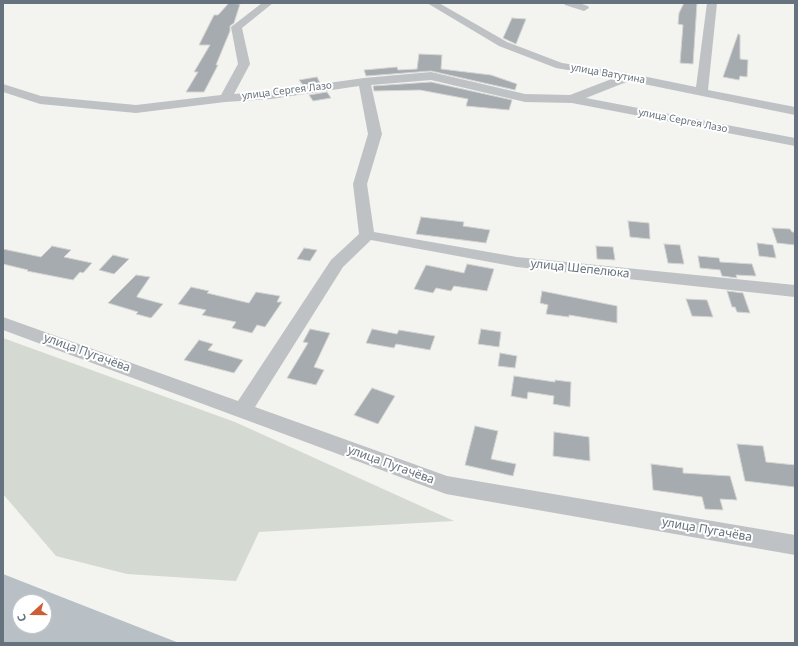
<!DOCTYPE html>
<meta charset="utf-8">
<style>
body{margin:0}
#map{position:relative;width:798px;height:646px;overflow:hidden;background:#f3f3f0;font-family:"Noto Sans",sans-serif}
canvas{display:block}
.frame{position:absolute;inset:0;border:4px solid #66727d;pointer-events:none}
.north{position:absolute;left:12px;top:594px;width:40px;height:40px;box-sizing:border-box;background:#fff;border:1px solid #c2c7cb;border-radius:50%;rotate:249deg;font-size:11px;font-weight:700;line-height:16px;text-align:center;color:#66727d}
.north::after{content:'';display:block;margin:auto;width:14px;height:18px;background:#cd5d36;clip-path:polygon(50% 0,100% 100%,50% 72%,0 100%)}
</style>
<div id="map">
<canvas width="798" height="646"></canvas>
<div class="frame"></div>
<div class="north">С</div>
</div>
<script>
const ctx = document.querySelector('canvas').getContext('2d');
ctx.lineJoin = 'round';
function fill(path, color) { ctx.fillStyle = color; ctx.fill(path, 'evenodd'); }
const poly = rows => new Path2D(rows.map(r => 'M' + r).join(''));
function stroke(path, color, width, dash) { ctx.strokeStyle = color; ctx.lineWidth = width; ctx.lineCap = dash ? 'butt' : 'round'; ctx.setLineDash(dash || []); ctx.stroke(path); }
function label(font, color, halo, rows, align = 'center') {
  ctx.font = font + ' "Noto Sans",sans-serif'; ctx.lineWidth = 4; ctx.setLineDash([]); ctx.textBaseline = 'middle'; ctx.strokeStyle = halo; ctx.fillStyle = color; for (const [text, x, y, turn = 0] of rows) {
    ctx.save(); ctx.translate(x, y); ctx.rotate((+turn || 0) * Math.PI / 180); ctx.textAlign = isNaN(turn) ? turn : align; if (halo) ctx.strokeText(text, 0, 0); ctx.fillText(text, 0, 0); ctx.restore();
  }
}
const green = poly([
 [3,338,235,422,454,521,259,532,236,581,127,574,56,556,3,494]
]);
const water = poly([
 [3,574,179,643,3,643],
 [20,602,44,602,44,626,20,626]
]);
const building = poly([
 [229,3,240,4,234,23,230,26,230,31,216,65,218,65,204,92,186,92,198,72,194,72,210,45,199,45,214,15,218,15,229,3],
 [684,3,697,3,693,64,680,63,683,25,678,24,679,13,684,3],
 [512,18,526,19,516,44,503,38,512,18],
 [738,34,740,35,740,59,748,60,747,77,740,76,739,80,723,77,738,34],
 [419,54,442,55,441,69,491,75,517,84,515,90,431,71,366,76,364,70,397,67,398,70,417,69,419,54],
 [317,77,320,83,303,85,299,80,317,77],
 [431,82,512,100,509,110,466,106,468,99,420,90,374,91,373,86,431,82],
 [327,92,331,98,313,101,309,95,327,92],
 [421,217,464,222,463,226,490,230,486,243,416,234,421,217],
 [628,221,649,223,650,239,630,237,628,221],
 [772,228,790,229,792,232,795,232,795,245,777,243,772,228],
 [757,243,773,245,776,258,759,256,757,243],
 [664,244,680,245,684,264,668,263,664,244],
 [52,246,71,250,64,257,92,263,83,273,80,272,73,280,27,271,28,270,3,264,3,249,41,257,52,246],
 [596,246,613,247,615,260,597,259,596,246],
 [304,248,317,250,310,261,297,259,304,248],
 [113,255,129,259,114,274,99,270,113,255],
 [698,256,719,258,720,262,752,264,756,276,736,275,737,278,722,276,720,270,700,268,698,256],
 [467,264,494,269,487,291,454,286,451,291,436,288,433,293,414,289,426,265,464,273,467,264],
 [136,275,150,277,137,296,137,297,163,304,151,318,136,314,138,312,108,303,136,275],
 [191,287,209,291,207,293,249,303,256,292,280,296,277,302,282,302,265,327,257,325,252,333,232,328,236,322,202,315,206,310,178,304,191,287],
 [542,291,617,306,617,323,569,315,569,317,546,314,548,305,540,303,542,291],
 [727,291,743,293,750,313,737,312,735,307,732,307,727,291],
 [686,299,707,300,713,317,692,316,686,299],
 [310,329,330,333,314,367,324,370,316,385,287,378,308,343,303,342,310,329],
 [372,329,397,334,399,330,435,336,430,350,396,344,394,348,366,343,372,329],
 [481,329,501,332,499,347,478,344,481,329],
 [199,340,213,344,208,350,243,360,234,373,184,360,199,340],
 [500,353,517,356,515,368,498,366,500,353],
 [514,376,555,382,555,380,571,382,570,407,553,404,554,396,528,392,527,399,511,396,514,376],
 [372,388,395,396,378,424,354,415,372,388],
 [475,426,498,431,491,459,516,464,513,476,465,465,475,426],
 [554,432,589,437,590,461,553,456,554,432],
 [737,444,763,446,766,462,795,465,795,487,745,481,737,444],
 [651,464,683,468,683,473,730,476,737,500,720,499,723,510,705,509,702,497,653,490,651,464]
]);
const minor = poly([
 [262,3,273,3,242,28,250,64,234,94,271,91,364,78,431,72,525,94,570,95,614,78,556,68,499,46,427,3,439,3,507,42,562,63,628,73,696,87,707,3,717,3,708,90,795,107,795,115,629,81,586,98,795,138,795,146,572,103,525,102,431,80,371,85,382,134,367,184,374,232,517,257,795,285,795,297,517,267,371,240,343,267,255,407,447,476,795,535,795,555,446,494,3,330,3,317,238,401,331,260,359,234,353,184,368,134,359,86,271,99,225,102,136,113,40,104,3,92,3,84,41,96,136,105,221,95,238,64,231,27,262,3],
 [564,3,579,3,588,6,589,8,584,11,565,5,564,3]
]);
const farStreetnames = [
 ["улица Ватутина",608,74,10],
 ["улица Сергея Лазо",287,91,-7],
 ["улица Сергея Лазо",683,121,11]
];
const streetNames = [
 ["улица Шепелюка",580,269,6],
 ["улица Пугачёва",87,353,20],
 ["улица Пугачёва",391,465,20],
 ["улица Пугачёва",707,530,10]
];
fill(green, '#d4dad1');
fill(water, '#b8c0c5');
fill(building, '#a5abaf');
stroke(building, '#d4d4d2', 1);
fill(minor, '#bfc2c4');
label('10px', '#66727d', '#fff', farStreetnames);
label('12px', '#66727d', '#fff', streetNames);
</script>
